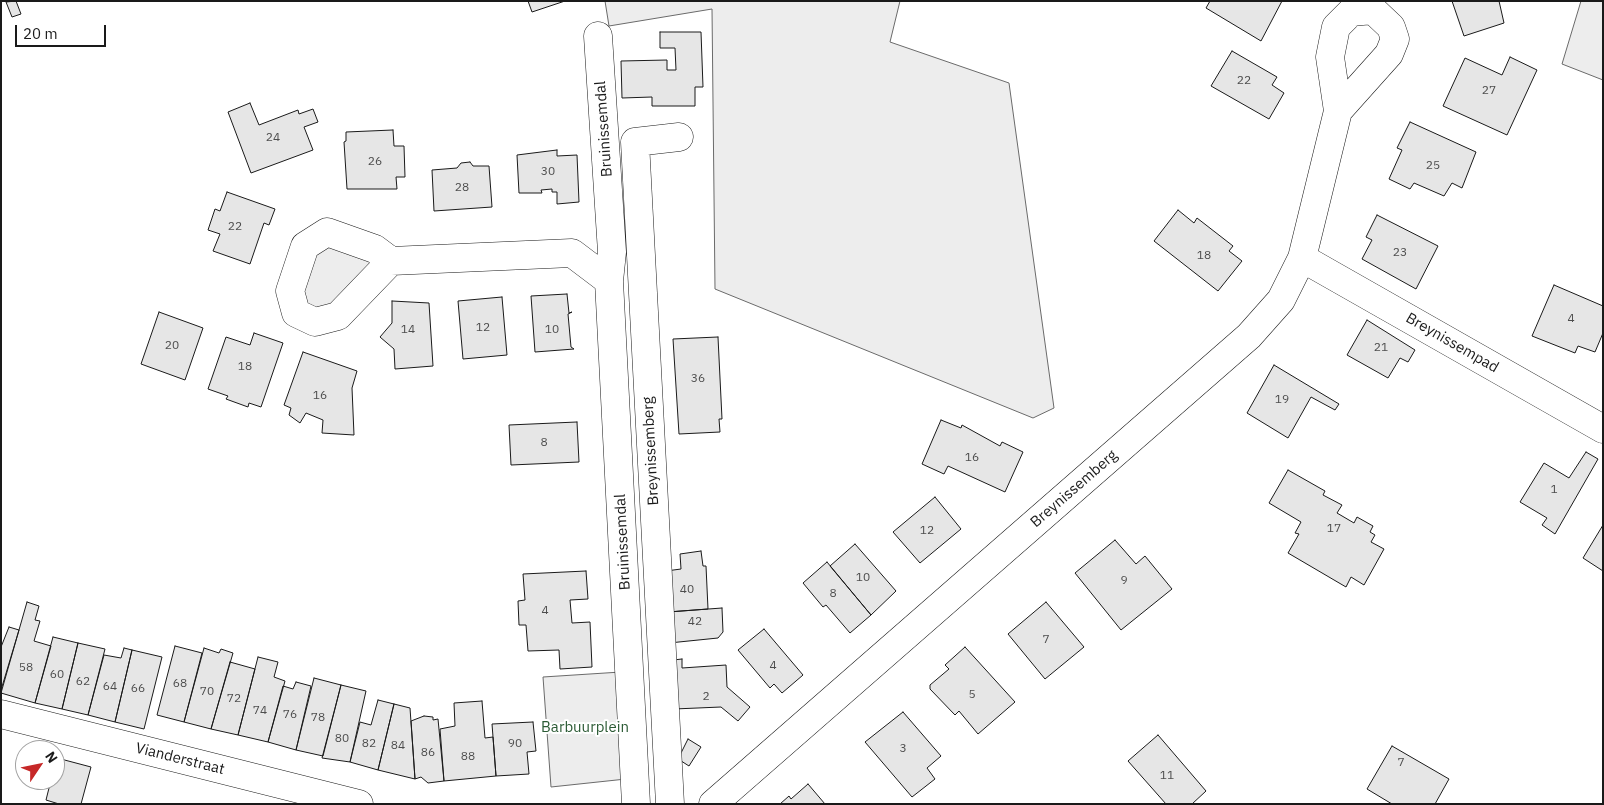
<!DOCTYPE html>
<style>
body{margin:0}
#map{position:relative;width:1604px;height:805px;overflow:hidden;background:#fff;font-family:"IBM Plex Sans",sans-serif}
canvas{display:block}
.frame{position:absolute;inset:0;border:2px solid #1a1a1a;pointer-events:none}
.north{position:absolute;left:15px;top:740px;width:50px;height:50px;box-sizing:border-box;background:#fff;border:1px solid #a3a3a3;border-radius:50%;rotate:56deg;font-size:14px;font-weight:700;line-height:20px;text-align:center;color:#1a1a1a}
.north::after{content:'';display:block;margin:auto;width:18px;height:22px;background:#c62828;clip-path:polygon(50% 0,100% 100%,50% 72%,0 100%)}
.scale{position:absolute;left:15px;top:25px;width:91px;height:22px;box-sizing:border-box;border:2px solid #1a1a1a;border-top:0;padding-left:6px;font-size:15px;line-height:18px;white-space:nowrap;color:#1a1a1a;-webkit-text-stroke:4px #fff;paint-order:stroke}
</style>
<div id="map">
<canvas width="1604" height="805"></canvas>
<div class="frame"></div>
<div class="north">N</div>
<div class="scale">20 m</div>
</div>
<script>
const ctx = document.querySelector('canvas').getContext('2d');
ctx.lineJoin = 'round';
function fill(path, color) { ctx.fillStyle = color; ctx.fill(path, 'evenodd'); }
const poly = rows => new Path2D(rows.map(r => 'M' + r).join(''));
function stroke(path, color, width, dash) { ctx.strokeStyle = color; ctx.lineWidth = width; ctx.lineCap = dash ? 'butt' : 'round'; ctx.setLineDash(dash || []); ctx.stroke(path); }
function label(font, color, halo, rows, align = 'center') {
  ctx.font = font + ' "IBM Plex Sans",sans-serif'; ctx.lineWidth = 4; ctx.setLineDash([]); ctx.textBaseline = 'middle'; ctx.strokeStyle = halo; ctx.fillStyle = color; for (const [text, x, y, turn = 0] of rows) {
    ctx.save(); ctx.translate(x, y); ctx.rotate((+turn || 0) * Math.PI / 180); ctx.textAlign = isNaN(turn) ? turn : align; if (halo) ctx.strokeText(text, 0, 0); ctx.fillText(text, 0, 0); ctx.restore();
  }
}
const green = poly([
 [605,1,900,1,890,42,1009,83,1054,408,1033,418,715,289,712,9,609,26,605,1],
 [1581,1,1603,1,1603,80,1562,64,1581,1],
 [327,232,391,261,338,316,296,313,305,246,327,232],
 [621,672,626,779,551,787,543,677,621,672]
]);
const building = poly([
 [16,1,21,14,12,17,6,2,16,1],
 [528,1,565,1,532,12,528,1],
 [1210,1,1282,1,1261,41,1206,8,1210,1],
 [1452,1,1499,1,1504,23,1464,36,1452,1],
 [660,32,701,32,703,87,695,87,695,106,652,106,652,97,622,98,621,61,667,60,667,70,676,70,675,48,660,48,660,32],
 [1232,51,1277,77,1272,85,1284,93,1269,119,1211,86,1232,51],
 [1510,57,1537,70,1507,135,1443,106,1465,58,1502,75,1510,57],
 [250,103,259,125,298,110,299,114,313,109,318,122,304,127,313,150,251,173,228,112,250,103],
 [1410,122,1476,152,1462,188,1452,183,1444,196,1414,183,1410,189,1389,179,1402,150,1397,148,1410,122],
 [393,130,394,146,404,146,405,177,396,177,397,189,347,189,344,142,346,141,346,132,393,130],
 [557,150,557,156,577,155,579,202,557,204,557,192,552,192,552,189,541,190,542,193,519,193,517,155,557,150],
 [470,162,473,166,489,166,492,207,434,211,432,170,457,168,461,163,470,162],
 [227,192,275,209,269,225,264,223,250,264,213,251,220,234,208,230,215,209,220,211,227,192],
 [1178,210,1194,223,1197,218,1233,246,1229,251,1242,261,1218,291,1154,241,1178,210],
 [1377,215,1438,246,1416,289,1362,259,1372,240,1366,237,1377,215],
 [1554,285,1603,306,1603,333,1595,352,1578,346,1575,353,1532,336,1554,285],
 [567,294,569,313,572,312,568,314,571,347,574,349,535,352,531,296,567,294],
 [502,297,507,355,463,359,458,301,502,297],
 [392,301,429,303,433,366,395,369,394,349,380,337,392,323,392,301],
 [159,312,203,328,185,380,141,364,159,312],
 [1367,320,1415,350,1408,362,1400,358,1388,378,1347,355,1367,320],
 [254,333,283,343,261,407,249,403,248,407,226,399,228,396,208,389,226,337,250,345,254,333],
 [718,337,722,419,719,419,720,432,679,434,673,339,718,337],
 [303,352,357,371,352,388,354,435,322,433,323,420,306,413,300,423,289,415,291,408,284,405,303,352],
 [1274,365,1339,404,1335,410,1311,397,1288,438,1247,413,1274,365],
 [941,420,961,428,962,425,1000,446,1002,442,1023,452,1005,492,948,466,944,474,922,464,941,420],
 [577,422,579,462,511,465,509,425,577,422],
 [1586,452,1598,459,1555,534,1542,525,1547,518,1520,502,1544,463,1569,478,1586,452],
 [1288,470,1325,491,1323,495,1342,505,1337,513,1354,523,1357,517,1373,526,1370,532,1375,535,1371,542,1384,549,1364,585,1351,577,1346,587,1288,553,1299,534,1295,533,1301,522,1269,503,1288,470],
 [935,497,961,529,920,563,893,532,935,497],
 [1603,525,1603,571,1583,558,1603,525],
 [1115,540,1136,564,1145,556,1172,589,1121,630,1075,573,1115,540],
 [855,544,896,591,871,615,830,566,855,544],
 [701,551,703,566,706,566,708,609,668,612,666,571,681,569,680,554,701,551],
 [827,562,871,615,850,633,826,605,823,607,803,583,827,562],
 [586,571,588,599,570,600,572,623,590,622,592,667,560,669,559,650,528,651,526,625,519,625,518,601,525,600,523,574,586,571],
 [27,602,39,606,35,620,40,621,34,641,51,646,35,703,1,693,27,602],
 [1046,602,1084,647,1045,679,1008,634,1046,602],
 [722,608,723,632,718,638,669,643,668,612,722,608],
 [9,627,19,630,1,690,1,647,9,627],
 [764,629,803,675,782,693,774,684,770,688,738,650,764,629],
 [53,637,78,643,62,709,35,703,53,637],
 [78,643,105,649,88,715,62,709,78,643],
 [175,646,202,653,184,722,157,715,175,646],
 [965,647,1015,702,978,734,959,711,955,715,930,689,930,685,949,669,945,665,965,647],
 [124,648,132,650,115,722,88,715,104,655,121,658,124,648],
 [204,648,219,653,221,649,233,653,211,729,184,722,204,648],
 [132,650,162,657,144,729,115,722,132,650],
 [258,657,278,662,274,677,285,681,268,742,238,735,258,657],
 [682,659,682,668,726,665,727,687,750,707,738,721,721,707,674,709,673,660,682,659],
 [230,662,255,669,238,735,211,729,230,662],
 [314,678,341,685,323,756,296,750,314,678],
 [296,682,311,686,296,750,268,742,283,686,293,689,296,682],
 [341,685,366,691,350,762,322,758,341,685],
 [378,700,394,704,378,770,350,762,360,722,371,725,378,700],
 [482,701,485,738,493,737,496,776,444,781,440,729,455,726,454,703,482,701],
 [394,704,410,708,415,779,378,770,394,704],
 [903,712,941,756,927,768,935,779,912,797,865,742,903,712],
 [424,716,433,717,433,720,438,719,444,781,428,783,421,777,415,779,411,721,424,716],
 [533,722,536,751,527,752,529,774,496,776,492,724,533,722],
 [1158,735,1206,791,1192,804,1166,804,1128,761,1158,735],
 [688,739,701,747,689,766,678,759,688,739],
 [1392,746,1449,779,1435,804,1392,804,1367,789,1392,746],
 [57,758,91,767,81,804,59,804,46,800,51,780,55,780,57,758],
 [808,784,825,804,780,804,789,796,791,799,808,784]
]);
const minor = poly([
 [598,36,612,252,609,281],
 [1302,258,1603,429],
 [391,261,338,316,315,322,296,313,290,291,305,246,327,232,375,249,391,261,572,253,609,281,636,804],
 [1,714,359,804],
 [670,804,635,142,679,137],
 [713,804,1249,336,1281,300,1302,258,1338,111,1330,57,1336,27,1351,12,1373,10,1391,27,1395,39,1389,54,1338,111]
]);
const numberNames = [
 ["22",1244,81],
 ["27",1489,91],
 ["24",273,138],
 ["26",375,162],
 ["25",1433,166],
 ["30",548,172],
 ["28",462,188],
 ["22",235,227],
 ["23",1400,253],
 ["18",1204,256],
 ["4",1571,319],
 ["12",483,328],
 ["14",408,330],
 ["10",552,330],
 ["20",172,346],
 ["21",1381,348],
 ["18",245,367],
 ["36",698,379],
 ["16",320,396],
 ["19",1282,400],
 ["8",544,443],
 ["16",972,458],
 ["1",1554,490],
 ["17",1334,529],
 ["12",927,531],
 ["10",863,578],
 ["9",1124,581],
 ["40",687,590],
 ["8",833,594],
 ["4",545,611],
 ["42",695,622],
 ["7",1046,640],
 ["4",773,666],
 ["58",26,668],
 ["60",57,675],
 ["62",83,682],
 ["68",180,684],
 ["64",110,687],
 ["66",138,689],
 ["70",207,692],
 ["5",972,695],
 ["2",706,697],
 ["72",234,699],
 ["74",260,711],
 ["76",290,715],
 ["78",318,718],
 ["80",342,739],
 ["82",369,744],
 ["90",515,744],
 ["84",398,746],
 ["3",903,749],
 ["86",428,753],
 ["88",468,757],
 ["7",1401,763],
 ["11",1167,776]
];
const streetNames = [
 ["Bruinissemdal",604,129,-94],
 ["Breynissempad",1452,343,30],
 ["Breynissemberg",651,451,-93],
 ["Breynissemberg",1074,489,-41],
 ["Bruinissemdal",623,542,-93],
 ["Vianderstraat",180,759,14]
];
const parkNames = [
 ["Barbuurplein",585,728]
];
fill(green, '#ededed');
stroke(green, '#6a6a6a', 1);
fill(building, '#e6e6e6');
stroke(building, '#1a1a1a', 1);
stroke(minor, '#1a1a1a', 29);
stroke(minor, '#fff', 28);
label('12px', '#4d4d4d', null, numberNames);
label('15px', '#1a1a1a', '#fff', streetNames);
label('15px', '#2b5a34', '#fff', parkNames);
</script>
